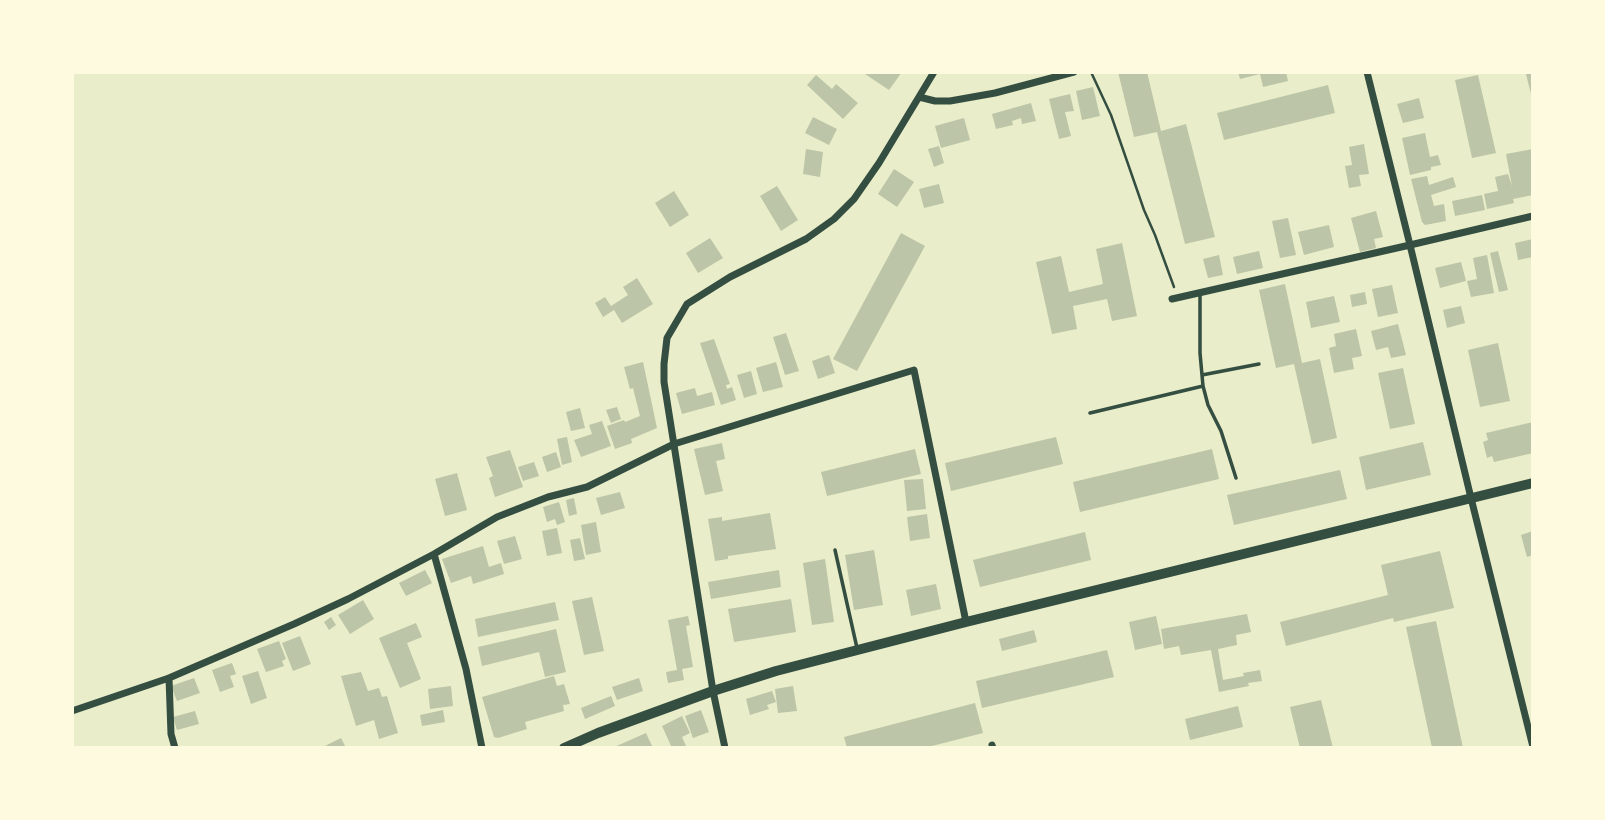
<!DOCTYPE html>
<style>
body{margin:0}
#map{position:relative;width:1605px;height:820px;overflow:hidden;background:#e9edc9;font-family:"Source Serif 4",serif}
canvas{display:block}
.frame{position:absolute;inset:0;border:74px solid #fefae0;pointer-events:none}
</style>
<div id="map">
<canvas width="1605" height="820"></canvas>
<div class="frame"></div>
</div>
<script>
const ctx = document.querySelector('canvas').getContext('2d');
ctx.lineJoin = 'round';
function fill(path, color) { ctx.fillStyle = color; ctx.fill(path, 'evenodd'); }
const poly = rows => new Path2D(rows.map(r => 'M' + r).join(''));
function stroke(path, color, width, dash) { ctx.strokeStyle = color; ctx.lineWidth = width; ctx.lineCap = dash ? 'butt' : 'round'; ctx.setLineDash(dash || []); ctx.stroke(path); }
const building = poly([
 [862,72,902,72,889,90],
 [1118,72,1147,72,1161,131,1186,124,1215,237,1185,244,1157,132,1134,137],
 [1238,72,1286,72,1288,81,1263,87,1260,74,1240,79],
 [1533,72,1533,98,1532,98,1526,74],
 [816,75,832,89,836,84,858,103,843,119,807,85],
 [1478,75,1496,153,1472,158,1455,80],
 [1328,85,1335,113,1224,140,1217,113],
 [1093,87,1100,116,1082,120,1076,91],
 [1070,94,1074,111,1065,112,1071,136,1059,139,1049,99],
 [1419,98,1424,118,1403,123,1397,104],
 [1031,103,1036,121,1022,124,1021,118,1012,121,1013,125,996,129,992,114],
 [813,117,837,129,829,145,805,133],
 [964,118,970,140,941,148,935,126],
 [1425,133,1430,157,1438,155,1441,165,1431,167,1431,170,1410,175,1402,138],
 [1364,144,1369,174,1359,175,1361,186,1349,188,1345,166,1352,165,1349,147],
 [939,146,944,163,934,167,928,149],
 [806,149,823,152,820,177,803,174],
 [1533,149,1533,195,1513,199,1514,203,1487,209,1484,194,1498,191,1495,177,1508,174,1512,186,1506,154],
 [894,169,914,182,897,207,878,194],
 [1427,176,1429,185,1453,177,1456,187,1431,195,1434,206,1444,204,1446,221,1425,225,1422,222,1411,179],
 [939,184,944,203,924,208,919,189],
 [777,186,798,220,781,231,760,196],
 [674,191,689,215,670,227,655,203],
 [1482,195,1485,210,1455,216,1452,201],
 [1376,211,1383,237,1374,239,1376,248,1360,252,1351,218],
 [1288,218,1296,255,1280,258,1272,221],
 [1329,225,1334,247,1304,255,1298,232],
 [901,233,925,246,857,371,833,359],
 [710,238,723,258,698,273,686,253],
 [1533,239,1533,257,1518,260,1515,243],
 [1122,243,1137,316,1112,321,1107,299,1073,306,1077,329,1052,334,1036,262,1061,256,1069,292,1103,284,1096,249],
 [1259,251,1263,268,1237,274,1233,257],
 [1498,251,1508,290,1499,292,1490,253],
 [1219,255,1223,275,1208,278,1203,259],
 [1487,255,1494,293,1471,297,1467,281,1477,279,1473,258],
 [1461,262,1466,281,1440,288,1435,268],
 [637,278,653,304,622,323,614,310,603,317,595,303,605,297,611,306,628,295,623,287],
 [1285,284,1302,363,1320,359,1337,438,1312,444,1294,364,1276,368,1259,290],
 [1392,285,1398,313,1378,317,1372,289],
 [1365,292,1367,304,1352,307,1350,295],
 [1334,296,1340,322,1311,328,1306,302],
 [1461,306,1465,323,1447,328,1443,310],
 [1398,324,1406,355,1391,358,1388,347,1376,350,1371,331],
 [1356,329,1362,356,1352,358,1354,369,1334,373,1329,348,1336,346,1334,334],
 [786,333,799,371,785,375,773,337],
 [714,339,730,384,726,385,727,389,732,387,736,400,721,405,700,343],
 [1498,343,1510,401,1480,407,1468,350],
 [829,355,835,373,818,379,812,361],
 [643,362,657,428,631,439,632,443,615,449,607,426,624,420,625,422,640,416,633,388,630,389,624,367],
 [776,362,783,387,763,392,756,368],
 [1403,368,1415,424,1390,429,1378,373],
 [751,371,757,394,744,398,737,375],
 [695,388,697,396,712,392,715,405,682,414,676,393],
 [617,407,621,419,611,423,606,410],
 [580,408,585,428,571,431,566,412],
 [602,421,611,446,581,457,574,440,592,434,589,425],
 [1533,422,1533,453,1494,462,1492,456,1487,458,1483,442,1488,440,1486,433],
 [567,437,572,462,562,465,557,439],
 [1056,437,1063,464,951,491,945,463],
 [1423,442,1431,475,1366,490,1359,457],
 [722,443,725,459,716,461,723,491,705,495,694,449],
 [915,449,921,474,827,496,821,472],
 [1212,449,1219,479,1080,512,1073,482],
 [510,450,523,487,495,497,489,478,493,476,486,457],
 [556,452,561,467,547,472,542,457],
 [534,462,539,476,523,481,518,467],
 [1340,470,1347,499,1234,525,1227,495],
 [457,473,467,510,445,516,435,479],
 [923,479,926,509,907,511,904,480],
 [620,492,625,508,601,515,596,498],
 [574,498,577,514,569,516,566,500],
 [559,502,565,522,557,525,555,519,547,522,543,507],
 [770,513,776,549,728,556,728,559,715,561,708,519,722,517,722,521],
 [927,514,930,538,910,541,907,517],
 [596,522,601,552,586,555,581,525],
 [557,528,562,553,547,556,542,531],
 [1533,531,1533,555,1527,557,1521,535],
 [1085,532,1091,560,980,587,973,560],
 [515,536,522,559,504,564,497,541],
 [580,538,585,559,574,561,570,540],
 [483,546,489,567,501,563,504,574,473,584,471,576,451,583,442,559],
 [874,550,883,605,854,610,845,555],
 [1440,551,1454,608,1394,622,1393,618,1286,646,1280,622,1388,595,1381,565],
 [825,559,834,622,812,625,803,563],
 [425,570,432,583,406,596,399,583],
 [779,570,781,587,711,599,708,582],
 [936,584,941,609,911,616,906,590],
 [592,597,604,651,584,655,572,601],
 [791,599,796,632,734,642,728,609],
 [363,600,374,619,350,634,338,615],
 [555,602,559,620,478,637,475,619],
 [1247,614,1251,632,1236,635,1237,645,1218,649,1223,680,1244,676,1243,673,1260,670,1262,681,1248,683,1249,686,1219,692,1211,650,1181,655,1179,646,1164,649,1161,629],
 [688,616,690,625,686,626,693,667,682,669,684,680,668,683,666,672,677,670,668,620],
 [1156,616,1162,644,1135,650,1129,622],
 [331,617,336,625,329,630,324,622],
 [1436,621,1463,748,1432,748,1406,627],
 [416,623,422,637,407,643,421,679,400,688,379,638],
 [556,629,566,672,545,677,539,652,482,666,478,647],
 [1034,630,1037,642,1002,651,999,639],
 [300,636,311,664,293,671,282,643],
 [279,641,286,659,282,661,284,666,266,672,257,649],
 [1107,650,1114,677,982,708,976,681],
 [232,663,236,674,230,676,234,687,220,692,212,670],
 [258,671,267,698,251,704,242,676],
 [361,672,368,691,379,688,382,697,387,696,398,733,379,739,374,720,356,726,341,676],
 [554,676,557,686,564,684,570,704,563,705,564,711,525,722,527,729,498,738,494,737,482,697],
 [194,678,200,693,177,701,171,686],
 [639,678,643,691,617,700,612,687],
 [451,686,453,706,430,709,428,689],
 [793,686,797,711,778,713,775,689],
 [772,691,776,702,767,705,769,709,750,715,746,699],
 [611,696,615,706,585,719,581,708],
 [1321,700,1333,748,1300,748,1290,707],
 [975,703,983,733,924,748,847,748,844,737],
 [1238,706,1243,727,1190,740,1185,719],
 [443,710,445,722,422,726,420,715],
 [701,710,709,732,693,738,685,716],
 [195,711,199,724,177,730,173,717],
 [682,716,690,733,682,737,686,746,681,748,672,748,662,726],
 [646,733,653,748,612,748],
 [341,738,346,748,321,748]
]);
const path = poly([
 [1091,72,1111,115,1144,210,1155,235,1174,287]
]);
const service = poly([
 [1200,294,1200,353,1203,386,1208,405,1221,431,1236,478],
 [1202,375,1259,364],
 [1090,413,1203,386],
 [835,550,857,648]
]);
const minor = poly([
 [1367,72,1410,245,1471,498,1533,747],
 [919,97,935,101,950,101,995,93,1074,72],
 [1172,299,1410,245,1533,216],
 [434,554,466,669,482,748],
 [169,678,171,734,175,748],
 [72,711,169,678,294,624,348,599,434,554,497,517,548,497,587,487,674,444,914,370,966,622],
 [992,745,993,748],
 [725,748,713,691,664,382,664,364,667,338,687,304,730,277,806,239,834,219,854,199,879,163,934,72]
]);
const secondary = poly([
 [564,748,598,733,713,691,776,671,966,622,1533,483]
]);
fill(building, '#bcc5a7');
stroke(path, '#344e41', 2.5);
stroke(service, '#344e41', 3.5);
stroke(minor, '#344e41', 7);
stroke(secondary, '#344e41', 10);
</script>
